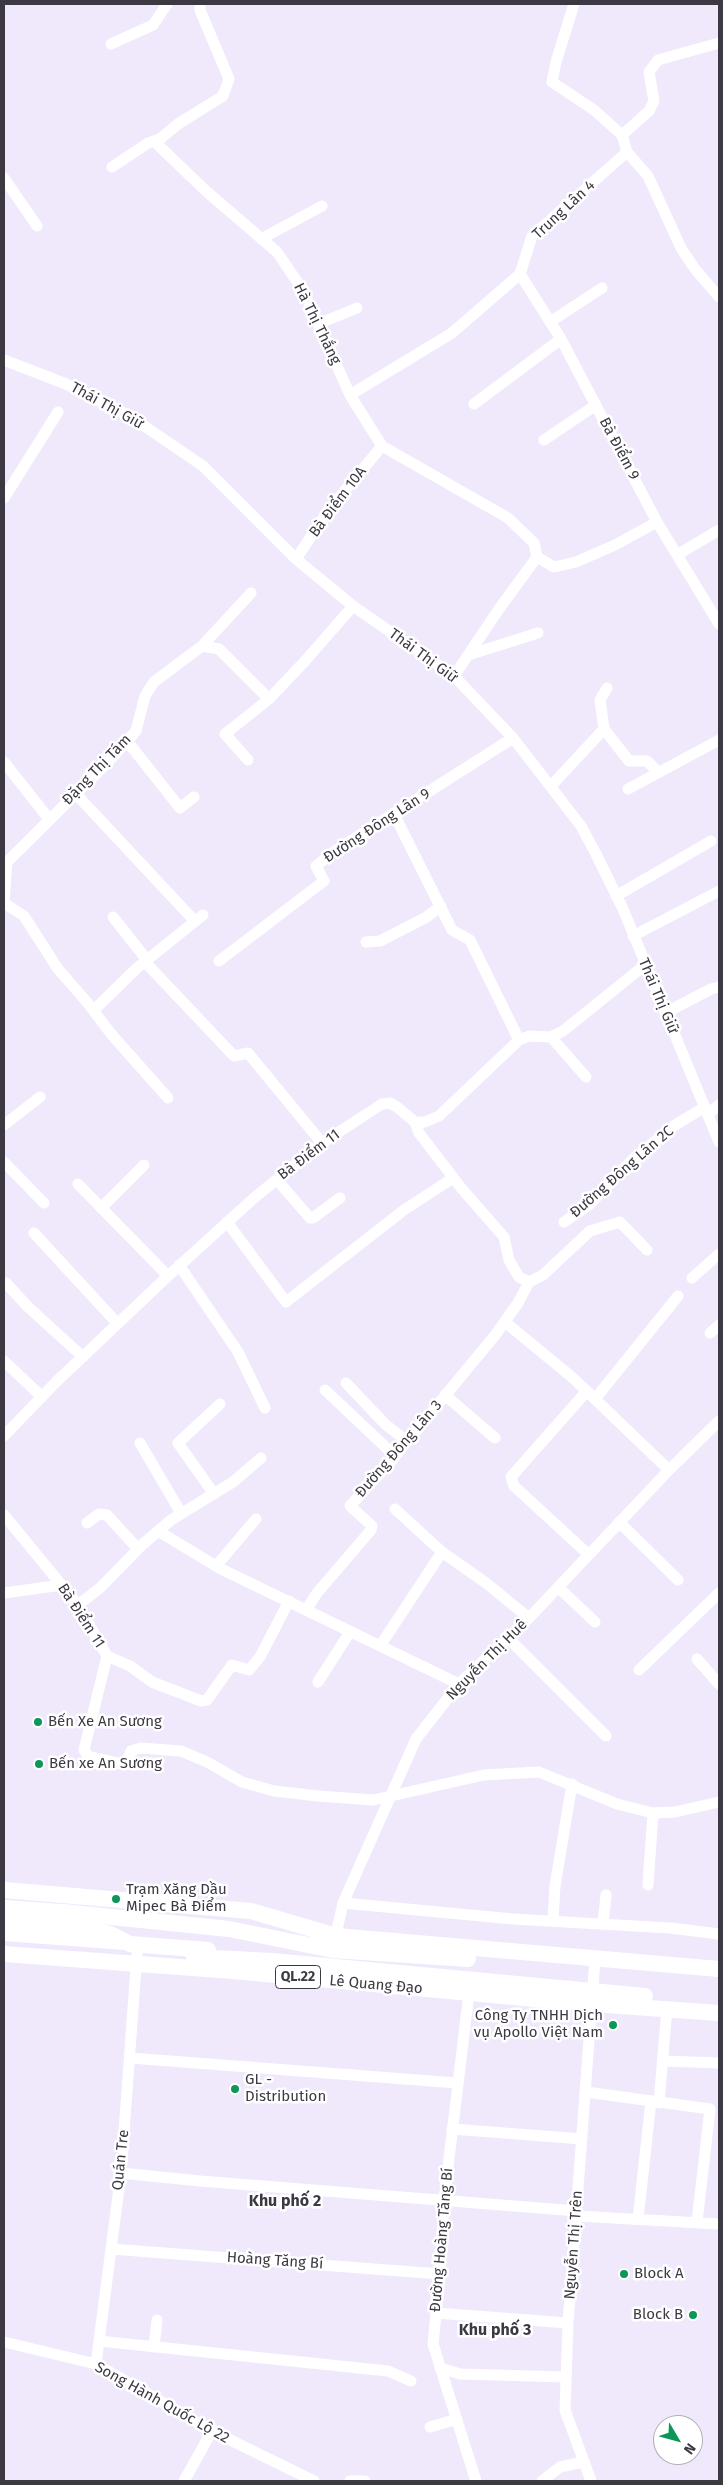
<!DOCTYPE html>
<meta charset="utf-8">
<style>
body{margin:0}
#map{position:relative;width:723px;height:2485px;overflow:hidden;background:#f0e9fc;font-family:"Fira Sans",sans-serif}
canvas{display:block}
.frame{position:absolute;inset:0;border:5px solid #3c3942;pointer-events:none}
.north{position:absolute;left:653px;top:2415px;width:50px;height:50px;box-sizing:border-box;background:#fff;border:1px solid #b1b0b3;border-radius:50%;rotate:127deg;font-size:14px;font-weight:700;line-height:20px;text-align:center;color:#3c3942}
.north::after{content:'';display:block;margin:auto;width:18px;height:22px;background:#0a9758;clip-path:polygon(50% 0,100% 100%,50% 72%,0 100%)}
</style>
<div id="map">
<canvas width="723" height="2485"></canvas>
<div class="frame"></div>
<div class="north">N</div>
</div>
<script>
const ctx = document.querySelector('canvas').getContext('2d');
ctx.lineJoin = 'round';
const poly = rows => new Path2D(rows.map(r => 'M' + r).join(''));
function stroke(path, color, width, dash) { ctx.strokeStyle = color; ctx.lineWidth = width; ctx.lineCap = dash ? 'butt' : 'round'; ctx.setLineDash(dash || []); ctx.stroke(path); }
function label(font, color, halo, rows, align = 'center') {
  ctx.font = font + ' "Fira Sans",sans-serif'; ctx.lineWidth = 5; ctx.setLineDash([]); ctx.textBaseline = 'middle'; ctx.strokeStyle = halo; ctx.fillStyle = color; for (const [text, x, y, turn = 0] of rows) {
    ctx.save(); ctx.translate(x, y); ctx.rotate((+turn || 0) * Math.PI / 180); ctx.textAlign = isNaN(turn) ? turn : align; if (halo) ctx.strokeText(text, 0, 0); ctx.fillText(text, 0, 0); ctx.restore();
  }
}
const minor = poly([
 [200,4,200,10,229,79,223,96,178,124,160,139,157,144,206,191,277,252,304,292,350,395,382,446,508,518,534,543,537,557,499,609,454,676],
 [574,4,556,62,552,82,594,110,622,135],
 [111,44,153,25,167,4],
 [627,152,648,176,681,248,695,269,719,297],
 [112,167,148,143,160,139],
 [4,178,37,226],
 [261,239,322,206],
 [520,274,561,339,657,522,719,624],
 [550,322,602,288],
 [318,324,357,308],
 [4,360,66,384,128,415,203,466,296,559,353,606,454,676,513,738,581,826,596,854,623,909,719,1142],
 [350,395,452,333,520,274,532,236,627,152,622,135,649,111,654,101,649,72,658,60,719,43],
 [474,404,561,339],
 [544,440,596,405],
 [4,498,58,412],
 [677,555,719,530],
 [537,557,554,567,576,562,615,545,657,522],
 [296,559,328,511,382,446],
 [202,646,219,649,269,699],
 [468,655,538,633],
 [604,729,600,700,607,688],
 [127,741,180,808,194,797],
 [248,760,225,734,269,699,305,661,353,606],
 [4,762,49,819],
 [551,786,604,729,629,761,647,761,658,772],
 [628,789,719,740],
 [75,793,190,916],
 [394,814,452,930,470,940,519,1040],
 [616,896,711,841],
 [4,901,7,862,109,761,136,731,145,696,154,682,202,646,251,593],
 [4,903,24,916,58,969,86,1001,112,1035,168,1098],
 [113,917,147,960],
 [633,936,719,891],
 [366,942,380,941,425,918,441,906],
 [219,961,324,881,316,866,335,851,513,738],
 [145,962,234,1056,248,1053,322,1143],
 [94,1010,137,968,203,915],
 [665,1013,711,989,719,987],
 [551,1037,586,1077],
 [708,1114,719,1105],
 [415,1122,419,1133,462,1189,504,1237,509,1260,519,1277,529,1282,543,1275,590,1231,620,1222,647,1250],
 [4,1125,40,1097],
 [4,1162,44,1203],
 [277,1180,310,1218,313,1218,340,1198],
 [78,1184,168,1276],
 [101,1208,144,1165],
 [227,1222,286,1302,404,1210,453,1178],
 [564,1222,590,1204,634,1158,675,1125,705,1107],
 [34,1233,117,1323],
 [179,1265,238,1352,265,1408],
 [692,1278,719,1254],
 [6,1283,27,1306,83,1357],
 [505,1322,573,1378,669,1470],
 [710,1333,719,1325],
 [4,1361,42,1397],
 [346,1383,386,1425,407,1441],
 [325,1390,395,1456],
 [587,1391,511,1477,514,1486,588,1554],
 [445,1395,495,1438],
 [595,1399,678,1296],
 [4,1436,56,1382,168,1276,254,1198,322,1143,382,1104,390,1103,397,1107,415,1122,425,1122,439,1116,519,1040,529,1036,551,1037,563,1031,645,965],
 [140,1443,181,1513],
 [214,1494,178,1443,220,1404],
 [4,1515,78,1605,107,1656,84,1750,88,1756,122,1764,128,1759,131,1751,141,1748,181,1751,207,1762,242,1782,274,1791,318,1796,373,1800,484,1775,539,1772,617,1804,653,1813,675,1812,719,1802],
 [619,1522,678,1580],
 [87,1523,99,1514,107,1515,138,1549],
 [158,1531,221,1569,459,1684],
 [442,1552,486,1583,529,1618],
 [216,1566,256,1519],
 [558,1587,595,1622],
 [4,1593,62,1585],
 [78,1605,100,1588,142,1545,171,1520,233,1482,261,1458],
 [306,1610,317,1593,371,1530,372,1526,350,1506,392,1460,496,1334,518,1303,529,1282],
 [507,1637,606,1736],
 [380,1646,442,1552,395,1509],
 [107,1656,130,1666,152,1682,201,1701,207,1700,232,1665,249,1670,260,1657,289,1601],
 [697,1659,719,1684],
 [639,1670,719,1593],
 [318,1682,350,1632],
 [648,1885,653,1813],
 [343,1903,513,1919,670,1928,719,1934],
 [553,1921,555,1886,572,1784],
 [603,1924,606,1895],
 [334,1943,343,1903,416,1739,459,1684,529,1618,669,1470,719,1421],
 [469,1993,444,2200,440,2274,433,2344,476,2481],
 [131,2058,457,2083],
 [663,2061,719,2063],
 [586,2092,710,2109,697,2222],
 [659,2103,667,2008],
 [452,2129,582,2139],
 [121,2173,200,2181,577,2211],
 [577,2216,719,2224],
 [638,2219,651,2101],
 [111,2249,440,2274],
 [436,2313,568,2323],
 [99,2341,388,2371,411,2381],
 [4,2342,96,2364,212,2431,314,2481],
 [154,2347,157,2320],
 [96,2364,121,2173,137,1954],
 [440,2368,460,2374,566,2377],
 [430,2427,457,2419],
 [184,2481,212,2431],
 [350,2481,365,2481],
 [542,2481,560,2467,584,2462],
 [591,2481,565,2410,568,2323,595,1959]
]);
const major = poly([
 [4,1907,60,1911],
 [4,1934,125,1943]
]);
const highway = poly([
 [4,1890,251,1911,336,1936,719,1969],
 [4,1920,34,1921,90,1929,110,1934,130,1944,208,1950],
 [34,1921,63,1912,229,1929,333,1950,468,1959],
 [4,1954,233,1971,578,2003,719,2013],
 [194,1957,272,1961,645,1996]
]);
const markers = [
 [38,1722,5,"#0a9758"],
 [39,1764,5,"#0a9758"],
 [116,1899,5,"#0a9758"],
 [613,2025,5,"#0a9758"],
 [235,2089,5,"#0a9758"],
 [624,2274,5,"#0a9758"],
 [693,2315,5,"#0a9758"]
];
const shields = [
 [298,1977,45]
];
const shieldNames = [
 ["QL.22",298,1977]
];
const streetNames = [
 ["Trung Lân 4",564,210,-43],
 ["Hà Thị Thắng",317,324,64],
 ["Thái Thị Giữ",107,406,29],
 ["Bà Điểm 9",619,449,62],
 ["Bà Điểm 10A",338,502,-53],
 ["Thái Thị Giữ",423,656,36],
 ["Đặng Thị Tám",97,770,-46],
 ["Đường Đông Lân 9",377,826,-33],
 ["Thái Thị Giữ",658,996,67],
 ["Bà Điểm 11",309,1155,-37],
 ["Đường Đông Lân 2C",622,1172,-41],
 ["Đường Đông Lân 3",399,1449,-49],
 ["Bà Điểm 11",81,1616,57],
 ["Nguyễn Thị Huê",487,1660,-45],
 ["Lê Quang Đạo",376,1985,5],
 ["Quán Tre",121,2160,-84],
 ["Đường Hoàng Tăng Bí",442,2240,-85],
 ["Nguyễn Thị Trên",574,2245,-86],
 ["Hoàng Tăng Bí",275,2261,4],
 ["Song Hành Quốc Lộ 22",162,2403,29]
];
const poiNames = [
 ["Bến Xe An Sương",48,1722],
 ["Bến xe An Sương",49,1764],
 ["Trạm Xăng Dầu",126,1890],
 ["Mipec Bà Điểm",126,1907],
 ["Công Ty TNHH Dịch",603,2016,"right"],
 ["vụ Apollo Việt Nam",603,2033,"right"],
 ["GL -",245,2080],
 ["Distribution",245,2097],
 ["Block A",634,2274],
 ["Block B",683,2315,"right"]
];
const neighbourhoodNames = [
 ["Khu phố 2",285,2202],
 ["Khu phố 3",495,2331]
];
stroke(minor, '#fff', 11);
stroke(major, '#fff', 14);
stroke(highway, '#fff', 16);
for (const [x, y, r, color] of markers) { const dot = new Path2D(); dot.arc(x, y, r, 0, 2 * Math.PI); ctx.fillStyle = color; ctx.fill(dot); stroke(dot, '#fff', 2); }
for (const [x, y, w] of shields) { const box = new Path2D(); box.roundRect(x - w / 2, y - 11.5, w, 23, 4); ctx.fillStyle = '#fff'; ctx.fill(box); stroke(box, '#3c3942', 1); }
label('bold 14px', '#3c3942', null, shieldNames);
label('15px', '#3c3942', '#fff', streetNames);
label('15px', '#3c3942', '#fff', poiNames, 'left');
label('bold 16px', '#3c3942', '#fff', neighbourhoodNames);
</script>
